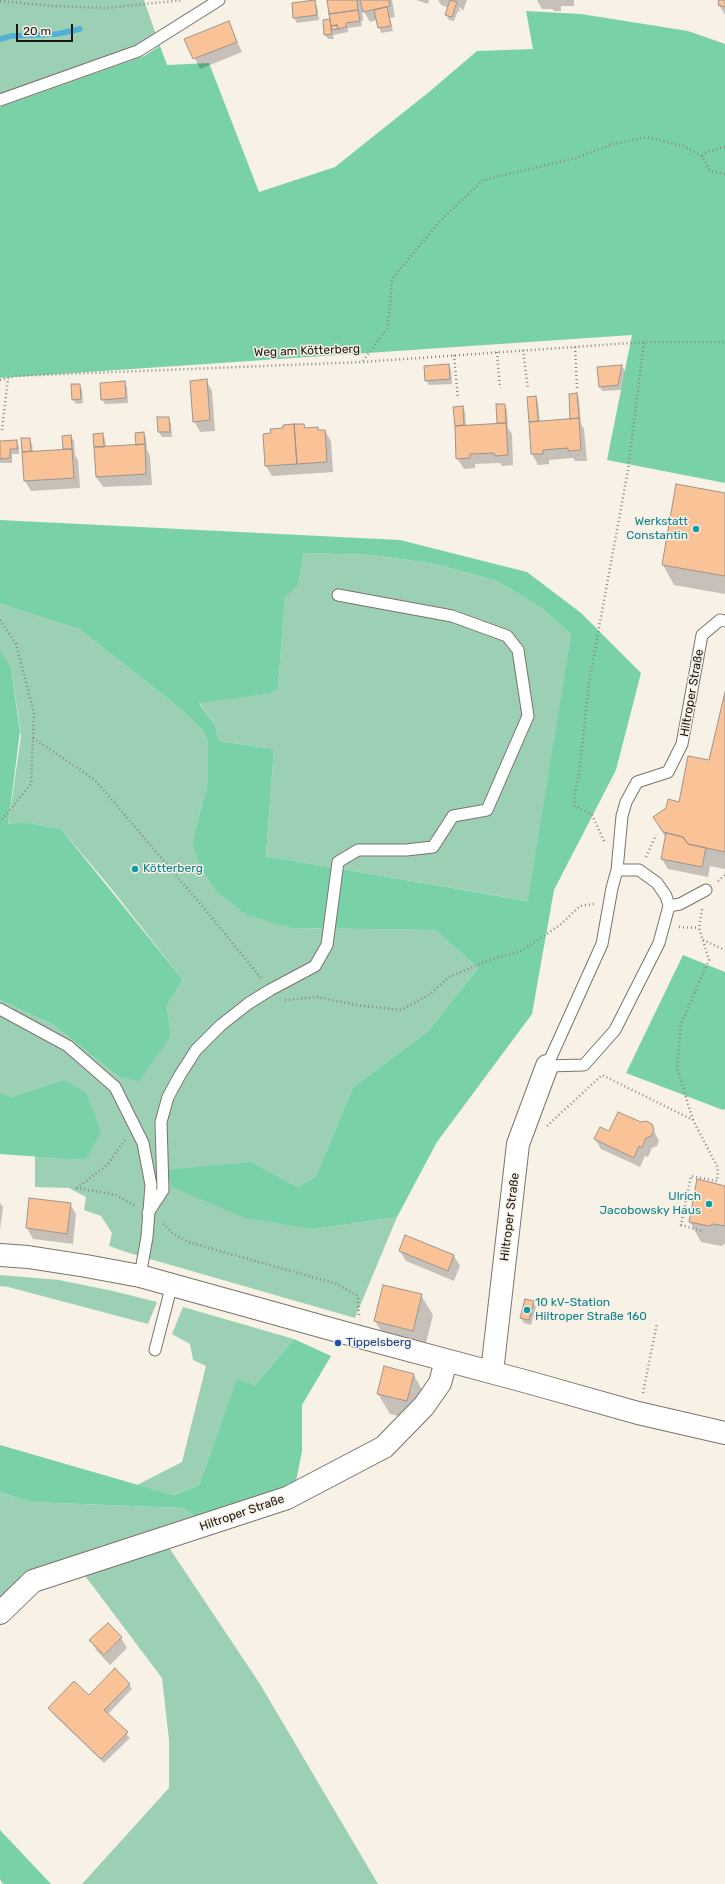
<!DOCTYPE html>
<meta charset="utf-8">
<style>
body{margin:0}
#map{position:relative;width:725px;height:1884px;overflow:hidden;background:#f8f1e6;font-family:Rubik,sans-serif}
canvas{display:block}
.scale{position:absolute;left:16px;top:24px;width:57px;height:18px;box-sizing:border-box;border:2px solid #1a1714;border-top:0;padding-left:5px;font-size:12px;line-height:14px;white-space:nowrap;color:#1a1714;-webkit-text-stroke:3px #f8f1e6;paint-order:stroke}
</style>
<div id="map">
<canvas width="725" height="1884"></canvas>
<div class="scale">20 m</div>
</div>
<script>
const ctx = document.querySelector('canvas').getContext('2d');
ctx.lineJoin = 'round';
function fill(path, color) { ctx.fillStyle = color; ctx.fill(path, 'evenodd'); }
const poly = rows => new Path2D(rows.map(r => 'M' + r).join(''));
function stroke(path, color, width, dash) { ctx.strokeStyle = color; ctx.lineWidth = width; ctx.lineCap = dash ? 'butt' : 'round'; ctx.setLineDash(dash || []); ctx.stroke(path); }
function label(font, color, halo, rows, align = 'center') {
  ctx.font = font + ' Rubik,sans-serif'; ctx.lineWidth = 3; ctx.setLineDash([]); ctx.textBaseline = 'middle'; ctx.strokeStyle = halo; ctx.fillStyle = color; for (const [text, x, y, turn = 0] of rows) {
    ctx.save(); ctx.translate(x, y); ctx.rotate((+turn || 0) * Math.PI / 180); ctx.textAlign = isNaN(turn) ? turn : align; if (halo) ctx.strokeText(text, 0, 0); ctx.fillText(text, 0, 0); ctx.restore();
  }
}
const green = poly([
 [0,0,144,0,160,46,0,106],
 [304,553,372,555,435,564,497,581,540,607,571,634,529,901,266,856,274,749,219,741,215,725,199,702,269,694,278,689,285,595,298,586],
 [0,604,79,629,181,709,202,730,208,742,208,782,192,843,292,928,435,930,478,968,427,1032,353,1087,316,1176,298,1187,252,1162,314,1229,397,1217,355,1318,129,1253,109,1246,112,1233,101,1216,84,1210,86,1197,69,1188,35,1187,35,1155,85,1160,63,1080,11,1097,0,1092,0,1000,52,1024,119,1077,171,1037,167,1006,183,980,110,887,61,829,24,822,8,826,21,736,12,674,0,653],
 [0,1275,59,1280,113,1291,157,1302,148,1324,8,1287,0,1286],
 [183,1307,294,1339,255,1385,237,1380,199,1485,172,1495,137,1485,182,1462,206,1366,193,1360,190,1344,172,1334],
 [0,1492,30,1502,183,1508,200,1521,168,1546,260,1684,378,1884,82,1884,169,1788,169,1740,162,1678,83,1573,0,1604]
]);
const forest = poly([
 [526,11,581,14,688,31,725,44,725,483,607,460,632,335,0,378,0,107,144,56,160,46,167,65,209,63,259,192,335,167,429,92,477,51,533,49],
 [0,520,400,540,527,572,581,613,641,673,616,770,554,890,532,1014,437,1142,397,1217,314,1229,245,1218,172,1187,166,1170,252,1162,298,1187,316,1176,353,1087,427,1032,478,968,435,930,292,928,247,915,216,891,202,869,192,843,208,782,208,742,202,730,181,709,79,629,0,604],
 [304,553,372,555,435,564,497,581,540,607,571,634,528,901,266,856,274,749,219,741,215,725,199,703,269,694,278,689,285,596,298,586],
 [0,650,11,668,20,732,8,825,24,822,61,829,183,980,167,1006,171,1036,139,1081,119,1077,52,1024,0,1000],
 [683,955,725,972,725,1109,723,1110,626,1073],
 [63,1080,86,1092,101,1132,85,1160,0,1154,0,1092,11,1097],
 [294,1339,331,1356,302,1405,302,1451,294,1492,200,1521,183,1508,30,1502,0,1492,0,1445,173,1495,199,1485,237,1379,255,1385],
 [0,1830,51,1884,3,1884,0,1879]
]);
const shadow = poly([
 [328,0,392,0,395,17,390,18,393,31,381,33,377,20,370,22,362,8,363,21,361,21,362,26,348,28,348,32,333,35,334,39,328,39,325,35,331,20],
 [416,0,429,0,428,4],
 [438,0,467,0,463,11,460,7,459,8,461,12,458,11,454,21,449,20,446,15,449,8,441,5],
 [537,0,574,0,574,6,561,6,561,11,554,11,553,9,542,9],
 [720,0,725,0,725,15,719,5],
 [314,1,317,6,319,20,297,23,294,18],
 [228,22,242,52,200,69,186,40],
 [448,365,451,370,452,384,429,385,426,380],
 [622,366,625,371,621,390,602,391,600,386,598,368],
 [206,380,212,391,215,431,200,432,194,421],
 [124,382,127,387,128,403,105,404,102,399],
 [79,385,82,390,83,403,76,404,73,399],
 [577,394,579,399,581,424,584,429,587,461,575,461,573,458,549,460,549,464,538,465,532,454,528,397,535,397,538,402,540,422,572,419],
 [497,405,504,405,507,410,508,428,512,434,513,465,502,466,500,463,475,464,475,468,464,469,457,458,454,408,463,407,465,412,466,426,498,424],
 [158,418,168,418,171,423,172,437,162,437,159,432],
 [304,425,306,429,317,428,319,431,325,431,331,441,333,472,272,476,266,466],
 [143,433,146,438,147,450,150,456,152,485,103,487,96,477,102,434,105,439,106,448,137,446],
 [71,436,74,441,75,455,78,460,80,488,31,491,25,481,22,439,29,439,32,444,33,452,65,450],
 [16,441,19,446,19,454,12,454,12,463,0,463,0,442],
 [725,494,725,594,674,585,663,565],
 [725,696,725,869,710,866,708,877,668,869,662,859,666,838,654,818,680,803,710,762],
 [641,1123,651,1125,659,1141,657,1146,652,1148,648,1157,645,1156,640,1167,601,1149,595,1139],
 [725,1187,725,1244,721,1246,701,1242,690,1222],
 [30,1199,70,1204,76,1214,73,1244,33,1239,27,1228],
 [0,1203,3,1207,0,1230],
 [400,1251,454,1256,460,1266,454,1281,406,1261],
 [421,1295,433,1315,424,1351,387,1341,375,1321],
 [533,1302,536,1307,531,1325,524,1323,521,1318],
 [414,1375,425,1395,419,1421,390,1414,378,1394],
 [121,1638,127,1648,110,1665,97,1651,91,1641],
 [129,1684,132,1689,108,1714,130,1738,104,1763,52,1713,49,1708]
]);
const stream = poly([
 [0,39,12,36,57,34,80,29]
]);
const building = poly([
 [315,0,317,15,293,18,292,3,315,0],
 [327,0,357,0,358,10,329,14,327,0],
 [360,0,389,0,390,6,363,12,360,0],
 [450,0,457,2,452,17,445,15,450,0],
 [719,0,725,0,725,7,718,5,719,0],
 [387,7,391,26,378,28,374,10,387,7],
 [358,10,360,21,346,23,346,27,338,29,337,25,331,26,329,14,358,10],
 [330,19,332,34,324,35,323,20,330,19],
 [229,21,237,42,193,59,184,39,229,21],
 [337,25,338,29,331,30,331,26,337,25],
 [449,364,450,379,425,381,424,366,449,364],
 [622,365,618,385,599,387,597,367,622,365],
 [207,379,210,420,193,422,190,381,207,379],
 [125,381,126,398,101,400,100,383,125,381],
 [71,384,80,384,81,399,72,400,71,384],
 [577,393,579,418,570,419,569,394,577,393],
 [536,396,538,421,529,422,527,397,536,396],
 [496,404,505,404,506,423,497,423,496,404],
 [463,406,464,425,455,426,453,407,463,406],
 [157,417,169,417,170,432,158,432,157,417],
 [579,418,581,450,568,451,568,448,543,450,543,454,531,454,529,422,579,418],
 [506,423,508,455,495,456,494,453,470,454,470,458,456,459,455,426,506,423],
 [294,424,304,424,305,428,318,427,318,430,325,430,327,462,297,464,294,424],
 [294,424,297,464,265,466,263,434,271,433,270,429,283,428,283,425,294,424],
 [144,432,145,444,136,445,135,433,144,432],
 [103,433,104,447,94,447,93,434,103,433],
 [71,435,72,449,63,449,62,436,71,435],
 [21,438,30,438,31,451,22,452,21,438],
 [17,440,17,449,10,449,10,458,0,459,0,441,17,440],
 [145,444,146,474,96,477,94,447,145,444],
 [72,449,74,478,24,481,22,452,72,449],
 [676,484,725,493,725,576,662,565,676,484],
 [725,692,725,852,688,844,683,837,663,832,653,817,666,808,668,799,679,802,688,756,709,760,725,692],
 [666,833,683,837,688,844,706,848,702,867,661,859,666,833],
 [618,1112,641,1122,646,1121,652,1124,654,1130,651,1136,646,1138,642,1148,639,1146,634,1158,594,1139,600,1127,609,1131,618,1112],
 [697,1179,725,1186,725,1226,713,1224,709,1226,689,1222,697,1179],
 [29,1198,71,1203,67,1234,26,1228,29,1198],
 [405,1235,454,1255,448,1271,399,1251,405,1235],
 [383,1285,422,1294,413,1331,374,1321,383,1285],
 [525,1299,534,1301,529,1320,520,1318,525,1299],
 [384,1366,414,1374,407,1401,377,1394,384,1366],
 [108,1623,122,1637,104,1655,89,1640,108,1623],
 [115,1668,130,1684,104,1710,128,1732,101,1759,48,1708,74,1681,89,1695,115,1668]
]);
const path = poly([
 [0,1,53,6,107,8,183,0],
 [725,147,707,152,702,156,710,171,725,174],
 [575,347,577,388],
 [523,350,528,389],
 [497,352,500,388],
 [454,355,458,399],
 [363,361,388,327,392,279,440,221,483,180,576,158,613,144,647,137,683,146,702,156],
 [0,380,16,376,363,362,644,342,725,342],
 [2,430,8,378],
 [0,620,16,644,34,713,31,784,0,822],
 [33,738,95,780,203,907,261,978],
 [604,841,592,815,574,805,574,796,579,775,589,682,628,470,644,342],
 [646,857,656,835],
 [718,881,725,875],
 [679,927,699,928],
 [703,940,725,950],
 [285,1000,317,997,356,1005,401,1010,429,995,449,977,492,959,521,951,560,925,580,906,594,904],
 [693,1120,677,1068,681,1024,709,960,699,928,702,909],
 [547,1126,602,1075,693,1120,718,1168,717,1181,691,1176,681,1225,702,1231],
 [125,1140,108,1164,77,1188,116,1195,135,1206],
 [163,1224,174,1234,188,1242,337,1284,358,1296,359,1316],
 [643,1393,657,1323]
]);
const lane = poly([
 [0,100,138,51,219,0],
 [617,870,639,870,657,883,666,896,669,906,659,943,615,1030,584,1065,547,1066,602,944,612,888,617,870,622,816,626,802,637,782,668,772,682,744,702,635,720,620,725,621],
 [669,906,680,904,706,890],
 [0,1009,68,1046,115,1087,143,1143,151,1185,147,1237,140,1276],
 [148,1213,163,1190,161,1122,168,1097,180,1075,196,1050,221,1025,249,1003,270,990,315,966,327,945,338,862,358,850,406,850,433,847,453,816,487,810,528,716,518,650,507,636,452,616,338,595],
 [155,1350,172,1284]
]);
const street = poly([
 [492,1372,518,1144,547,1066],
 [0,1613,33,1581,287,1498,384,1447,424,1406,440,1383,446,1361]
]);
const secondary = poly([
 [0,1255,28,1257,86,1266,140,1276,356,1336,524,1381,638,1413,725,1433]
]);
const markers = [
 [696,529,4,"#0f9aa8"],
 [135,869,4,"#0f9aa8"],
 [709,1204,4,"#0f9aa8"],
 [527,1310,4,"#0f9aa8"],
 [338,1343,4,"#1a4fb4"]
];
const streetNames = [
 ["Weg am Kötterberg",307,351,-2],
 ["Hiltroper Straße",692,693,-80],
 ["Hiltroper Straße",510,1217,-83],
 ["Hiltroper Straße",242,1513,-19]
];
const cultureNames = [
 ["Werkstatt",688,522],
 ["Constantin",688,536],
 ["Kötterberg",143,869,"left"],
 ["Ulrich",701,1197],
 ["Jacobowsky Haus",701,1211],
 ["10 kV-Station",535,1303,"left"],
 ["Hiltroper Straße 160",535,1317,"left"]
];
const transitNames = [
 ["Tippelsberg",346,1343]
];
fill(green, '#9cd0b5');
fill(forest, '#79d2a7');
fill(shadow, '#0003');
stroke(stream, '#4eb1d6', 5.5);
fill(building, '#f9c297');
stroke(building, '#9e948c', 1);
stroke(lane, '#7a746a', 13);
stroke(street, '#7a746a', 24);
stroke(secondary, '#7a746a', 24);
stroke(path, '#8d8881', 2.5, [1, 3]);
stroke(lane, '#fff', 11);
stroke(street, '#fff', 22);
stroke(secondary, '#fff', 22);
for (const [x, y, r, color] of markers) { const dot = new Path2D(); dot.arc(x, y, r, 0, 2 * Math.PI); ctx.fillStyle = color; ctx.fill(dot); stroke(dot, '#f8f1e6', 1.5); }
label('12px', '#1a1714', '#f8f1e6', streetNames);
label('12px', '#0d838f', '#f8f1e6', cultureNames, 'right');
label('12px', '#164399', '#f8f1e6', transitNames, 'left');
</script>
